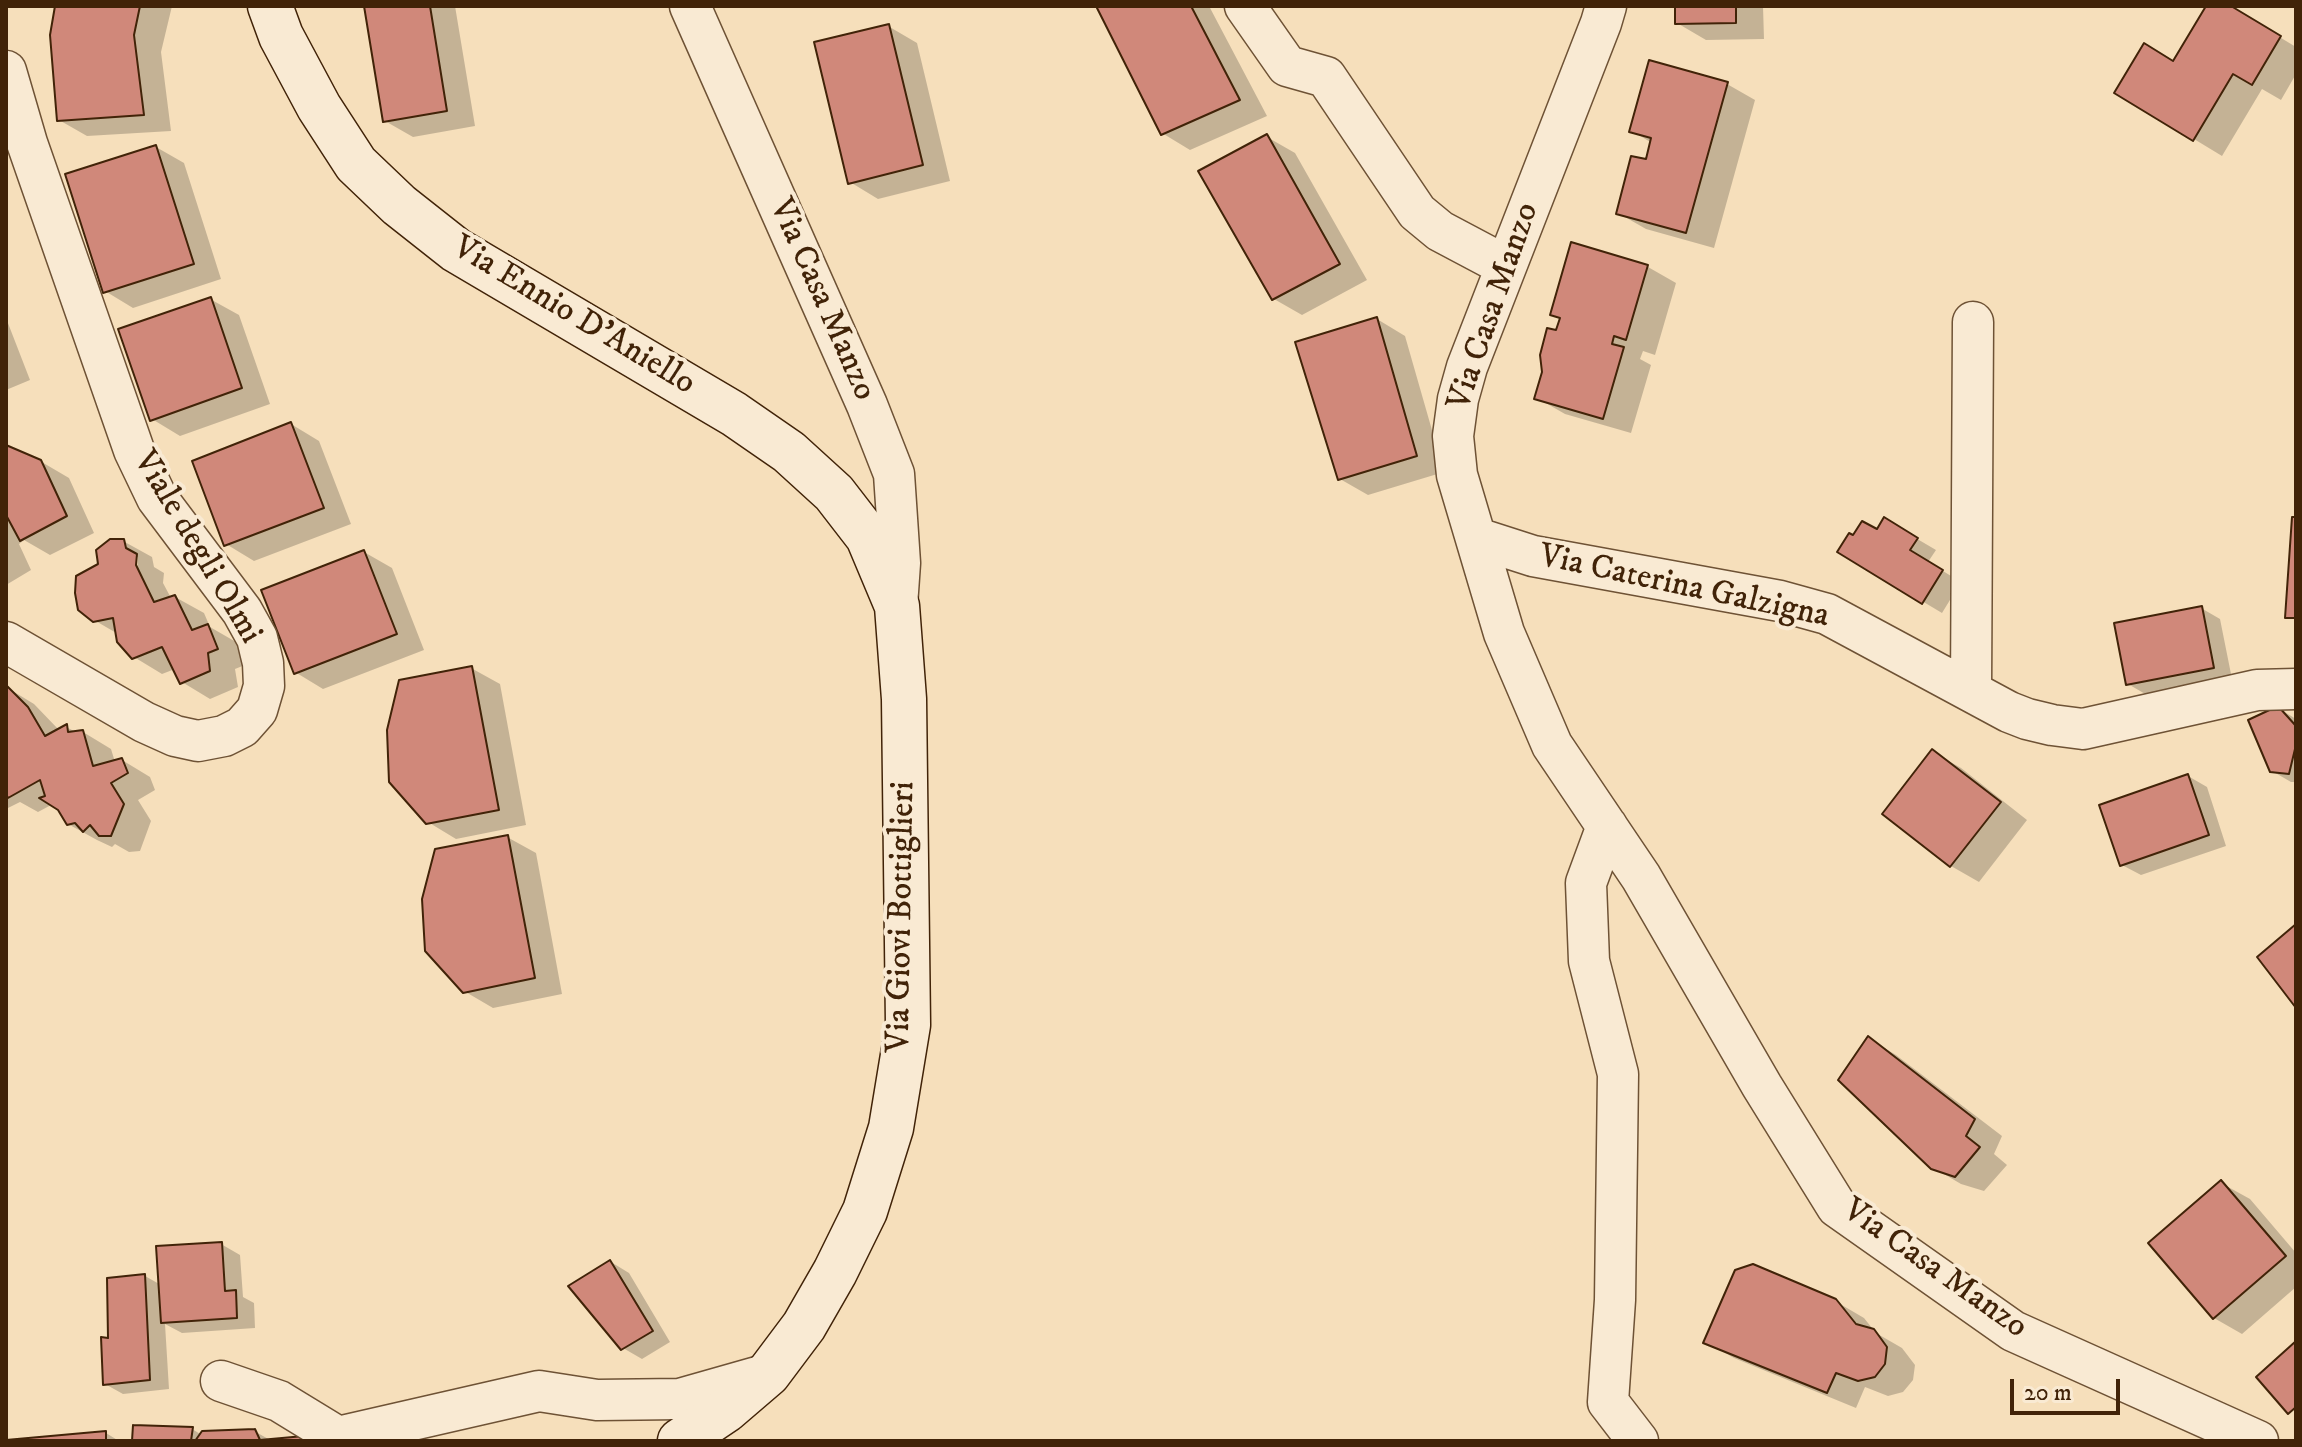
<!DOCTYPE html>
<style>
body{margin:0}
#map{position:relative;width:2302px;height:1447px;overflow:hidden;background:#f6dfbb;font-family:"IM FELL DW Pica",serif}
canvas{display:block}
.frame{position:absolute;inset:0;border:8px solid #412308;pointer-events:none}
.scale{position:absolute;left:2010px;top:1379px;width:110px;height:36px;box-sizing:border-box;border:4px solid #412308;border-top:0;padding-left:10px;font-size:24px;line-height:28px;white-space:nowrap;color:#412308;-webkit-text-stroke:6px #f9ead3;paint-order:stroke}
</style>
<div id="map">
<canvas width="2302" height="1447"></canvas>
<div class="frame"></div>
<div class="scale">20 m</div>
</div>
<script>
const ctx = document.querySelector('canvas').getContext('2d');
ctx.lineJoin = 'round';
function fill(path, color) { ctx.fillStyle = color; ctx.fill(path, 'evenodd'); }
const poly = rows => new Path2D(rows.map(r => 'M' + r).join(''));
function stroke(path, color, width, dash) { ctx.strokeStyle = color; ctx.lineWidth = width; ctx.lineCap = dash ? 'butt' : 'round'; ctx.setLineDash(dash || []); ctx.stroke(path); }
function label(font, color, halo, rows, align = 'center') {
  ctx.font = font + ' "IM FELL DW Pica",serif'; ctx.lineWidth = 8; ctx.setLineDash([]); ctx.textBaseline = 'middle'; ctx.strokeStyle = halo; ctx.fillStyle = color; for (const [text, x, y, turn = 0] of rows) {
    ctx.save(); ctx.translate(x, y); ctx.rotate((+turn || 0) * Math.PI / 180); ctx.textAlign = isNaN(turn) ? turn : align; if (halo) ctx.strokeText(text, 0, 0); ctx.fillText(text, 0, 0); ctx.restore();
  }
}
const shadow = poly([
 [57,6,172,6,161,52,171,131,87,136,59,120],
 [366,6,455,6,475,126,413,137,385,121],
 [1099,6,1209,6,1267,116,1190,150,1162,133],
 [1677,6,1763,6,1764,39,1706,40,1677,23],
 [2208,6,2228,6,2296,47,2296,74,2281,100,2262,89,2222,156,2194,139,2174,63],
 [888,26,917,43,950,181,878,199,850,182],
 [1727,84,1755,100,1714,248,1646,229,1618,213,1647,162,1652,143,1632,131],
 [1267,137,1295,153,1367,280,1302,315,1274,299],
 [156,147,184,163,221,279,133,308,105,291],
 [1572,245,1648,267,1676,283,1655,355,1643,351,1640,359,1651,365,1631,433,1565,414,1537,398,1562,319,1552,314],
 [210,299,239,315,270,404,180,436,152,419],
 [6,318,30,380,6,390],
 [1377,319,1405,336,1444,472,1368,495,1340,479],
 [291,424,319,441,351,524,254,561,226,544],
 [6,447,40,461,69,478,94,533,50,555,24,540,19,544,31,570,6,585],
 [1885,520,1936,550,1928,562,1961,582,1942,613,1840,552,1854,538,1877,532],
 [123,541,152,557,154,567,164,573,163,583,171,598,175,597,204,613,210,627,236,642,245,665,235,669,238,687,210,699,182,682,175,669,162,674,134,657,118,634,94,620,100,565],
 [134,557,138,557,137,575],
 [364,552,392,568,424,650,323,689,295,672],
 [2201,608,2220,619,2232,679,2147,695,2128,684],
 [471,668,500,684,526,825,456,839,428,822],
 [6,687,34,704,59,730,66,727,78,733,83,732,111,749,115,762,122,760,150,777,155,790,138,800,151,821,140,851,129,852,115,844,112,847,97,840,68,824,60,809,53,804,38,812,20,802,6,809],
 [2278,708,2296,719,2296,782,2291,782,2272,771],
 [1933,752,1961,768,2027,820,1979,882,1951,866],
 [2188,776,2207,787,2226,846,2141,875,2122,865],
 [507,837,536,853,562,994,493,1008,464,991],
 [1868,1038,1896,1055,2002,1136,1994,1154,2007,1165,1984,1191,1961,1184,1932,1167],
 [2221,1183,2250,1199,2296,1253,2296,1287,2242,1334,2214,1318],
 [221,1244,240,1255,243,1297,254,1303,255,1328,182,1333,165,1324,169,1389,123,1394,105,1384,145,1276,161,1285],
 [611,1262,629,1273,670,1342,642,1359,623,1348],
 [1835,1301,1864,1318,1876,1333,1902,1348,1915,1365,1913,1380,1903,1392,1888,1396,1865,1387,1856,1408,1734,1358,1706,1342],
 [192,1429,202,1435,254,1431,272,1441,134,1441],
 [106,1433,119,1441,13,1441]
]);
const building = poly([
 [55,6,140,6,134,35,144,115,57,121,50,35,55,6],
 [364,6,430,6,447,111,383,122,364,6],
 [1096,6,1191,6,1240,100,1161,135,1096,6],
 [1675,6,1736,6,1736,23,1675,24,1675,6],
 [2206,6,2231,6,2281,36,2252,85,2233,74,2193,141,2114,93,2144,43,2173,61,2206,6],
 [889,24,923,165,848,184,814,42,889,24],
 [1649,60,1728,82,1686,233,1616,214,1631,156,1646,159,1651,138,1629,132,1649,60],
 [1267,134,1340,264,1272,300,1198,171,1267,134],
 [156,145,194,264,103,293,65,174,156,145],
 [1571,242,1648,265,1626,340,1614,336,1612,344,1624,347,1603,419,1534,399,1542,372,1540,355,1547,328,1556,330,1560,318,1550,315,1571,242],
 [211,297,242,388,150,421,118,329,211,297],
 [1377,317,1417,456,1338,480,1295,342,1377,317],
 [291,422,324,508,224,546,192,461,291,422],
 [6,445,41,460,67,516,20,541,6,515,6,445],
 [1884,517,1918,538,1910,550,1943,570,1922,604,1837,552,1849,533,1853,535,1862,521,1877,529,1884,517],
 [2292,517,2296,517,2296,618,2285,618,2292,517],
 [110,539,124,539,126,548,137,554,136,565,154,602,175,595,192,630,208,624,218,649,208,653,210,671,180,684,162,647,132,659,117,642,113,618,93,622,78,610,75,593,76,576,98,564,96,550,110,539],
 [364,550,397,634,294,674,261,590,364,550],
 [2202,606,2214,668,2126,685,2114,623,2202,606],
 [472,666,499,810,426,824,389,782,387,730,399,680,472,666],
 [6,685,28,707,45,736,67,724,68,732,83,730,93,766,122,758,128,773,111,783,124,804,111,836,99,836,90,825,83,832,75,823,67,825,58,810,39,798,45,796,40,780,8,798,6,794,6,685],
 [2278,706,2296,726,2295,749,2289,774,2270,772,2248,720,2278,706],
 [1932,749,2001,802,1950,867,1882,814,1932,749],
 [2188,774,2209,835,2120,866,2099,805,2188,774],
 [508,835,535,978,463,993,425,951,422,899,435,849,508,835],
 [2296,924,2296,1008,2257,957,2296,924],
 [1868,1036,1975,1119,1966,1136,1980,1147,1955,1177,1931,1169,1838,1080,1868,1036],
 [2221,1180,2286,1256,2213,1319,2148,1243,2221,1180],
 [222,1242,225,1291,236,1290,237,1318,161,1323,156,1246,222,1242],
 [610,1260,653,1331,621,1350,568,1286,610,1260],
 [1753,1264,1836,1299,1856,1324,1874,1329,1887,1347,1885,1364,1875,1377,1858,1381,1836,1373,1827,1393,1703,1343,1735,1270,1753,1264],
 [145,1274,150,1380,103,1385,101,1337,108,1338,107,1278,145,1274],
 [2296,1341,2296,1407,2288,1414,2256,1377,2296,1341],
 [133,1425,193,1427,191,1441,132,1441,133,1425],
 [255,1429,260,1440,304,1436,303,1441,195,1441,202,1431,255,1429],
 [106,1431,106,1441,6,1441,6,1440,106,1431]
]);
const street = poly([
 [690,6,867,405,894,474,900,563,897,606],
 [1245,6,1287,66,1326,77,1417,212,1440,231,1506,266],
 [1606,6,1601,23,1467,367,1458,399,1453,436,1457,475,1504,633,1552,745,1641,877,1762,1086,1837,1207,2013,1331,2258,1441],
 [6,71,27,143,134,450,157,498,242,611,257,638,263,663,264,686,257,710,242,727,224,736,198,741,175,736,144,722,6,642],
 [1477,538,1533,556,1780,601,1827,614,2009,712,2027,719,2052,725,2083,729,2257,690,2296,689],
 [1971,691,1973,322],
 [1607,826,1586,883,1589,961,1618,1074,1615,1300,1608,1402,1638,1441],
 [221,1381,279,1401,338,1437,539,1391,597,1400,680,1399,768,1374]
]);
const secondary = poly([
 [270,6,281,36,319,107,356,164,399,205,456,250,734,414,789,452,834,493,868,537,897,606,904,699,908,1025,891,1128,865,1211,835,1272,804,1326,768,1374,726,1410,680,1441]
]);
const streetNames = [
 ["Via Casa Manzo",821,300,66],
 ["Via Casa Manzo",1495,307,-71],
 ["Via Ennio D'Aniello",573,317,31],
 ["Viale degli Olmi",196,548,59],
 ["Via Caterina Galzigna",1684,588,12],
 ["Via Giovi Bottiglieri",903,917,-89],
 ["Via Casa Manzo",1934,1270,35]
];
fill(shadow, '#0003');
fill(building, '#d0887a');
stroke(building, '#412308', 2);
stroke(street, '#6e5235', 43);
stroke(secondary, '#412308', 47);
stroke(street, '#f9ead3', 40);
stroke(secondary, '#f9ead3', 44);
label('34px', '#412308', '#f9ead3', streetNames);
</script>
